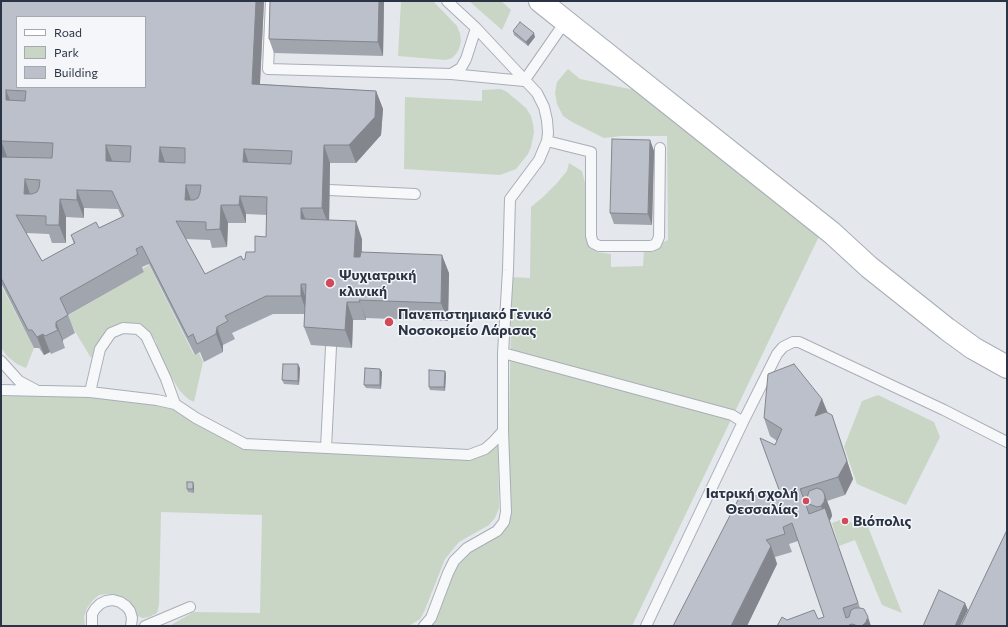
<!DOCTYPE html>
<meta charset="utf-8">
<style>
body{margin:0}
#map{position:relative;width:1008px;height:627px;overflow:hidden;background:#e4e7ec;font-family:Commissioner,sans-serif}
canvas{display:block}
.frame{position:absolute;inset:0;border:2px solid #2b3445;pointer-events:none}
.legend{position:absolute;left:16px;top:16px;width:130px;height:72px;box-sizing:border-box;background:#f4f6f9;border:1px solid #a4a8b1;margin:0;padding:5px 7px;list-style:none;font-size:12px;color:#2b3445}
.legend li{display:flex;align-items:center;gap:8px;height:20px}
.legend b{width:20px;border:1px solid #a4a8b1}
</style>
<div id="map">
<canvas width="1008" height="627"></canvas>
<div class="frame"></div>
<ul class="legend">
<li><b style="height:5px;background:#fff"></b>Road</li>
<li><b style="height:11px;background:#c9d6c5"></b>Park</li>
<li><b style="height:11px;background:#bbc0ca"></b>Building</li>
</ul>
</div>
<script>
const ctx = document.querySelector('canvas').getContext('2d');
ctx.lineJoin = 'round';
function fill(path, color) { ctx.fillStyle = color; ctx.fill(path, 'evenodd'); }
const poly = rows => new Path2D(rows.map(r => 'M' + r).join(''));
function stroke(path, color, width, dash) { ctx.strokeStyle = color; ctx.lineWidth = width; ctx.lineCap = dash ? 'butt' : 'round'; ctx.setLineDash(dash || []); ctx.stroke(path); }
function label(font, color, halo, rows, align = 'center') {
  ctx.font = font + ' Commissioner,sans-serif'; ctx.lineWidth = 3; ctx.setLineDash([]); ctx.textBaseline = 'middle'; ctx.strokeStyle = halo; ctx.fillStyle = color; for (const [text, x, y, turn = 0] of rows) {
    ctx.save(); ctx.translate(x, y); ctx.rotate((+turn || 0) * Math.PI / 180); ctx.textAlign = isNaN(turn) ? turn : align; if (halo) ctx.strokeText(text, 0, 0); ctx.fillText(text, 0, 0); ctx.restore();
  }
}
const green = poly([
 [401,1,433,1,457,26,460,34,461,41,459,49,456,54,452,58,446,60,398,56],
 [469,1,501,1,511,10,502,30],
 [568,69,580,79,650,93,823,228,632,626,421,626,455,560,496,530,507,513,512,277,530,278,531,207,543,197,557,183,567,171,569,163,582,171,585,183,587,226,592,246,597,252,611,254,611,267,643,266,644,250,668,240,667,136,621,136,604,138,572,122,563,116,557,104,555,93,557,82],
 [501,89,507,92,526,108,531,116,533,124,534,132,531,147,528,154,516,169,500,175,404,169,405,97,482,101,482,90],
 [149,265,194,355,199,353,203,362,194,402,188,399,180,391,162,362,157,350,156,341,147,330,131,323,122,324,98,349,91,358,76,333,67,316,144,272,143,268],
 [1,285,34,348,26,368,17,364,8,357,1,348],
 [1,391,159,396,235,437,419,456,468,459,498,440,499,508,495,518,489,525,459,542,445,559,424,612,420,619,409,626,169,626,194,612,260,613,262,515,161,512,159,605,157,613,149,617,143,618,135,615,127,601,116,595,106,594,99,595,93,600,87,608,84,617,85,626,1,626],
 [878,395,934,422,940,437,906,505,857,484,844,447,862,401],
 [848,517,851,523,865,519,902,613,882,605,855,540,839,546,832,523]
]);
const lane = poly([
 [271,1,268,69,451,74,524,81,565,22],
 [451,74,461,68,466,59,476,28],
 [547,141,591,152,591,236,593,243,599,246,651,246,656,244,659,237,660,148],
 [329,190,415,194],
 [503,353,732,415,743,422],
 [1,361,19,381,36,390],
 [1,390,90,392,157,400,175,404,196,418,245,444,469,455,485,449,493,442,503,431],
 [90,392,100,349,111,333,123,328,138,329,146,336,166,379,175,404],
 [326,448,331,347],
 [92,626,92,614,95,609,100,604,106,601,113,600,120,602,126,606,130,611,132,618,131,626],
 [145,626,190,607],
 [424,626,431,618,448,573,454,561,467,548,497,531,504,522,506,512,503,431,503,353,508,270,510,199,539,160,547,141,548,133,547,120,544,107,537,93,476,28,447,1],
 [646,626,743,422,777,354,783,347,793,342,799,342,944,410,1007,442]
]);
const secondary = poly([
 [540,1,832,233,869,267,947,329,973,348,1007,367]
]);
const wall = poly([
 [1,1,264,1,260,84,376,91,383,109,381,135,356,163,330,163,329,220,362,239,362,252,449,273,448,321,366,318,366,320,353,320,352,348,311,345,304,327,305,314,273,314,232,333,235,339,223,345,223,352,204,362,200,352,195,355,149,264,142,267,144,272,68,315,75,333,63,340,63,342,65,348,51,354,50,352,44,355,39,348,34,348,1,283],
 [84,208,118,209,122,217,99,228,71,235,74,244,42,261,26,233,49,234,52,243,66,243,66,217,84,218],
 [246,214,267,215,266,237,255,252,245,259,205,274,186,239,210,240,212,248,227,247,228,223,246,223],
 [270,1,384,1,383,56,274,53,269,39],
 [513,31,535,37,528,46,514,35],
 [650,140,654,151,652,225,614,224,610,213],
 [300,368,299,385,284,384,282,380],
 [380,369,382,372,381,389,366,388,364,385],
 [445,371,446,374,445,391,430,390,429,387],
 [822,399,828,413,838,433,853,479,845,495,827,501,831,511,832,516,830,520,829,521,860,608,871,626,777,626,787,620,818,619,824,617,798,541,789,544,792,552,775,557,777,564,747,626,673,626,744,500,775,498,781,495,775,445,777,441,770,436,764,418],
 [194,486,194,493,188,492,187,489]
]);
const shadedWall = poly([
 [256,1,264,1,259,102,252,84],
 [379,1,384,1,383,56,378,42],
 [534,33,535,37,528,46,526,42],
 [6,90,13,108,6,100],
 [376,91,383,109,381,135,356,163,349,145],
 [650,140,654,151,652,225,648,214],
 [1,141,8,159,1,157],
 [106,145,113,163,106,161],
 [324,145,330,163,329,226,322,208],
 [160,147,166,165,159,162],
 [244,149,250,167,243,162],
 [25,179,31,197,24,194],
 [186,185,192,203,185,200],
 [77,190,84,208,84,218,77,200],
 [240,196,246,214,246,223,239,205],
 [60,199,66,217,66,243,59,225],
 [221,205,228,223,227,247,220,229],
 [301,208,308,226,301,219],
 [356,221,362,239,361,275,354,257],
 [442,255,449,273,448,321,441,303],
 [301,284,307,302,307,314,301,296],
 [359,300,366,318,366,320,360,302],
 [347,302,353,320,352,348,345,330],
 [56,322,63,340,63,342,58,330,56,327],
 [217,327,223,345,223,352,216,334],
 [43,334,50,352,44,355,37,337],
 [298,364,300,368,299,385,298,381],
 [380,369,382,372,381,389,380,385],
 [445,371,446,374,445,391,444,387],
 [822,399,829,417,815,416],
 [832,415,838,433,853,479,845,495,838,477],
 [193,482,194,486,194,493,193,489],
 [824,493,831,511,832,516,830,520,829,521,865,621,829,522,827,524,821,506],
 [771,546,777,564,747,626,731,626],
 [965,603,968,610,960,626,955,626],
 [868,617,871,626,864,626,863,625]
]);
const building = poly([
 [1,1,256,1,252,84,376,91,375,117,349,145,324,145,322,208,301,208,301,219,356,221,354,257,360,257,361,252,442,255,441,303,359,300,360,302,347,302,345,330,304,327,306,284,301,284,301,296,266,296,225,316,228,321,217,327,216,334,197,344,193,334,188,337,142,246,136,249,138,254,60,298,68,315,56,322,56,327,58,330,45,336,43,334,37,337,32,330,28,330,1,278,1,157,52,158,53,143,1,141,1,147,1,1],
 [17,17,145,17,145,87,17,87,17,17],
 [6,90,26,91,25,101,6,100,6,90],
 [106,145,131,146,130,162,106,161,106,145],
 [160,147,185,148,185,163,159,162,160,147],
 [244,149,292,151,291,164,243,162,244,149],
 [25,179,40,180,39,188,37,192,32,194,24,194,25,179],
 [186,185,201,185,200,193,198,198,194,200,185,200,186,185],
 [77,190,112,191,124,216,99,228,96,222,71,235,75,243,42,261,16,215,46,216,46,225,59,225,60,199,77,200,77,190],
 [240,196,267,197,266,237,255,236,255,252,246,252,245,259,243,260,241,256,205,274,176,221,206,222,206,230,220,229,221,205,239,205,240,196],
 [270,1,379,1,378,42,269,39,270,1],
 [520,22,534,33,526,42,513,31,520,22],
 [612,139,650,140,648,214,610,213,612,139],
 [283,364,298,364,298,381,282,380,283,364],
 [794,364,822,399,815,416,826,412,832,415,847,461,838,477,800,489,804,499,807,498,809,491,817,488,822,490,824,493,825,498,824,502,821,506,817,507,809,504,806,505,809,514,825,508,858,603,843,608,846,618,849,617,851,610,855,608,860,608,864,609,868,617,866,622,863,625,861,626,858,626,852,624,849,625,849,626,777,626,782,617,787,620,814,610,818,619,824,617,792,523,783,527,785,534,766,540,771,546,731,626,673,626,739,498,744,500,772,490,775,498,781,495,760,438,775,445,782,429,764,418,768,374,794,364],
 [365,368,380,369,380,385,364,385,365,368],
 [429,370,445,371,444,387,429,387,429,370],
 [187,482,193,482,193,489,187,489,187,482],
 [1007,530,1007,626,961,626,1007,530],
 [939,590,965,603,955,626,923,626,939,590]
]);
const markers = [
 [330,283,5,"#d1495b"],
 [389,322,5,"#d1495b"],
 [806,501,4,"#d1495b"],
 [845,521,4,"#d1495b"]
];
const poiNames = [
 ["Ψυχιατρική",339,275],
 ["κλινική",339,291],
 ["Πανεπιστημιακό Γενικό",398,314],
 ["Νοσοκομείο Λάρισας",398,330],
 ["Ιατρική σχολή",798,493,"right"],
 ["Θεσσαλίας",798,509,"right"],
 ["Βιόπολις",853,521]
];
fill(green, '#c9d6c5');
stroke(lane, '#a9aeb7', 12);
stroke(secondary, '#a9aeb7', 24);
stroke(lane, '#f7f8fa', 10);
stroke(secondary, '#fff', 22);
fill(wall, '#a1a5ae');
fill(shadedWall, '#83868d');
fill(building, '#bbc0ca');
stroke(building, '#83868d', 1);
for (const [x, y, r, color] of markers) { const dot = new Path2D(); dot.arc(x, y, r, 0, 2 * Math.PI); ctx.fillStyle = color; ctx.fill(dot); stroke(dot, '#f4f6f9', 1.5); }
label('bold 14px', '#2b3445', '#f4f6f9', poiNames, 'left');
</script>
